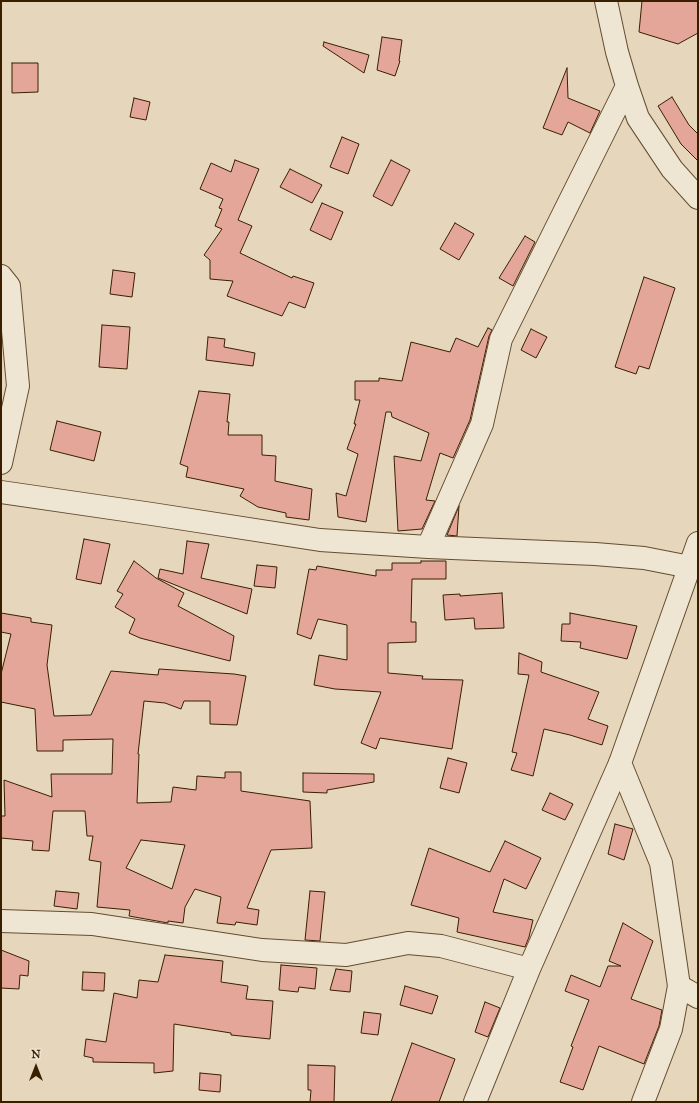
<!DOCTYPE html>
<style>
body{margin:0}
#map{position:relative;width:699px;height:1103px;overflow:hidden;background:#e6d7bc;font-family:"IM FELL Great Primer",serif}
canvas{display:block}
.frame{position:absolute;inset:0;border:2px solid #391f00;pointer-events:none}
.north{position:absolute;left:16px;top:1047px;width:40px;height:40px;-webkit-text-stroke:3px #efe5d3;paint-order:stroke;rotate:0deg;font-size:11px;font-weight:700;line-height:16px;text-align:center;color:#391f00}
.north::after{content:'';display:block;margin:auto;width:14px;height:18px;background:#391f00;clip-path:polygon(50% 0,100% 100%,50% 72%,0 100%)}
</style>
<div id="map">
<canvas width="699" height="1103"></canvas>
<div class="frame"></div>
<div class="north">N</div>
</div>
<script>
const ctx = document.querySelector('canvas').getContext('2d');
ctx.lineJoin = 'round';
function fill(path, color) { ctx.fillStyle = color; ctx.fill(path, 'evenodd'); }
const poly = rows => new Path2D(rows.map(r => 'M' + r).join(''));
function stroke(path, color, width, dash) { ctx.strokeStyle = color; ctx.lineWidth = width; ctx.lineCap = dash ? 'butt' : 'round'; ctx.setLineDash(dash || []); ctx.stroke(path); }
const building = poly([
 [642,1,698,1,698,33,678,44,639,32,642,1],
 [382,37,402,40,399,61,400,61,395,76,377,70,382,37],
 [324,42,369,55,364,73,323,46,324,42],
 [12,63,38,63,38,92,12,93,12,63],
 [567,68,568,98,600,111,590,133,568,122,562,135,543,128,567,68],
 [672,97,689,125,698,134,698,161,681,144,658,106,672,97],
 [134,98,150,102,146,120,130,117,134,98],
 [342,137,359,144,348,174,330,167,342,137],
 [235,160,259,169,238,220,252,226,240,253,292,278,293,276,314,283,305,308,289,302,282,316,227,296,233,281,210,279,210,260,204,255,222,229,215,226,222,209,219,208,223,199,200,189,211,163,231,172,235,160],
 [391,160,410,170,392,206,373,196,391,160],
 [290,169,322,185,312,203,280,187,290,169],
 [322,203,343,212,331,240,310,230,322,203],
 [455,223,474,234,459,260,440,249,455,223],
 [525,236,535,242,513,286,499,278,525,236],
 [113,270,135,273,132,297,110,294,113,270],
 [644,277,675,288,649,369,639,366,636,374,615,367,644,277],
 [102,325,130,327,127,369,99,367,102,325],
 [488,328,492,330,489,336,470,420,453,458,440,453,426,500,435,501,422,529,398,531,394,456,421,461,429,433,392,417,391,412,386,412,366,522,338,517,336,493,346,496,358,454,347,449,356,424,354,424,360,400,355,400,355,381,379,381,379,378,402,381,411,342,450,352,456,338,478,347,488,328],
 [531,329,547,337,536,358,521,350,531,329],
 [208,337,225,339,224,347,255,353,253,366,206,360,208,337],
 [199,391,230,394,227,422,229,422,228,435,262,435,262,455,276,456,275,481,312,489,309,520,286,517,286,513,258,507,240,496,244,489,186,477,188,467,180,464,199,391],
 [57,421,101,432,94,461,50,450,57,421],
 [459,506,457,536,447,535,459,506],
 [84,539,110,544,101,584,76,579,84,539],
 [187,541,209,544,201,578,252,589,247,614,158,578,160,569,183,574,187,541],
 [134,561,156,578,184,593,178,606,234,636,230,661,140,638,129,633,135,619,115,607,123,594,117,591,134,561],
 [421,561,446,561,446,579,412,579,411,622,416,622,416,642,388,643,388,673,423,676,422,679,463,680,452,749,380,738,376,749,361,743,381,692,335,689,314,685,319,655,347,660,347,625,318,619,311,639,297,634,309,569,316,570,317,566,376,576,376,570,392,570,392,563,421,563,421,561],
 [257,565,277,567,275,588,254,586,257,565],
 [502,593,504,628,475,629,474,618,445,620,443,595,460,594,460,596,502,593],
 [1,613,31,618,31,622,52,625,47,665,54,716,91,715,111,671,158,675,159,669,234,674,246,676,237,725,210,724,210,701,184,701,181,709,165,703,144,701,138,754,139,754,137,803,171,802,173,787,196,790,197,776,225,778,225,772,241,772,241,791,310,801,312,848,271,850,247,908,259,910,257,925,236,922,235,925,217,923,221,897,195,889,185,907,183,923,168,921,168,923,129,916,130,910,97,907,101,862,89,860,93,836,87,836,85,811,53,811,49,851,32,850,33,841,1,838,1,816,5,816,4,780,52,797,51,774,112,774,113,739,63,740,63,751,37,751,35,709,1,702,1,674,11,634,1,632,1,613],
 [141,840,185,845,172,889,126,868,141,840],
 [570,613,637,626,627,659,580,648,581,642,561,641,562,624,570,624,570,613],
 [519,653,542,662,541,672,599,692,588,719,608,726,602,745,570,735,544,729,533,776,511,770,517,753,512,752,529,675,518,674,519,653],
 [448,758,467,763,459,793,440,788,448,758],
 [303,773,374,774,374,782,327,790,327,793,303,792,303,773],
 [550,793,573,804,565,820,542,810,550,793],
 [615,824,633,829,624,860,608,854,615,824],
 [505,841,541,858,526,889,504,879,493,912,533,920,529,937,525,947,457,932,459,918,411,905,429,848,490,872,505,841],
 [56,891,79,893,77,909,54,906,56,891],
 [310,891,325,892,320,941,305,940,310,891],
 [623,923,653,941,631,999,662,1010,659,1026,644,1064,599,1046,583,1090,560,1082,573,1047,571,1046,589,1000,565,991,571,975,600,987,608,966,621,966,609,961,623,923],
 [1,950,29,961,28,976,20,975,19,989,1,988,1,950],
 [165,955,223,961,221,982,248,986,246,999,273,1001,270,1039,231,1035,231,1033,174,1024,173,1071,154,1073,154,1063,93,1062,93,1058,84,1056,86,1039,106,1042,114,993,137,998,139,980,158,982,165,955],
 [281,965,317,968,315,989,299,987,298,992,279,990,281,965],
 [336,969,352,971,350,992,330,990,336,969],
 [83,972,105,973,104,991,82,990,83,972],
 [405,986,438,996,432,1014,400,1005,405,986],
 [485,1002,500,1008,488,1037,475,1032,485,1002],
 [364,1012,381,1014,378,1035,361,1033,364,1012],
 [412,1043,455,1059,439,1102,391,1102,412,1043],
 [308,1065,335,1066,334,1102,310,1102,311,1090,308,1090,308,1065],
 [200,1073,221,1075,220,1092,199,1090,200,1073]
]);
const minor = poly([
 [606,1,617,52,627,86,638,118,672,169,698,198],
 [1,276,9,286,18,386,1,463],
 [1,492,152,514,320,540,428,547,595,554,644,558,690,567],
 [428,547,482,424,501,339,627,86],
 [1,921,92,924,262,950,346,955,408,943,441,946,529,969],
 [475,1102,529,969,620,763],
 [643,1102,671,1029,679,986]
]);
const tertiary = poly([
 [698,543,620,763,661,863,679,986,698,997]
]);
fill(building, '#e3a699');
stroke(building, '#391f00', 1);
stroke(minor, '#644d2f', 24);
stroke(tertiary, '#644d2f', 24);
stroke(minor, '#efe5d3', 22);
stroke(tertiary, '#efe5d3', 22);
</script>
